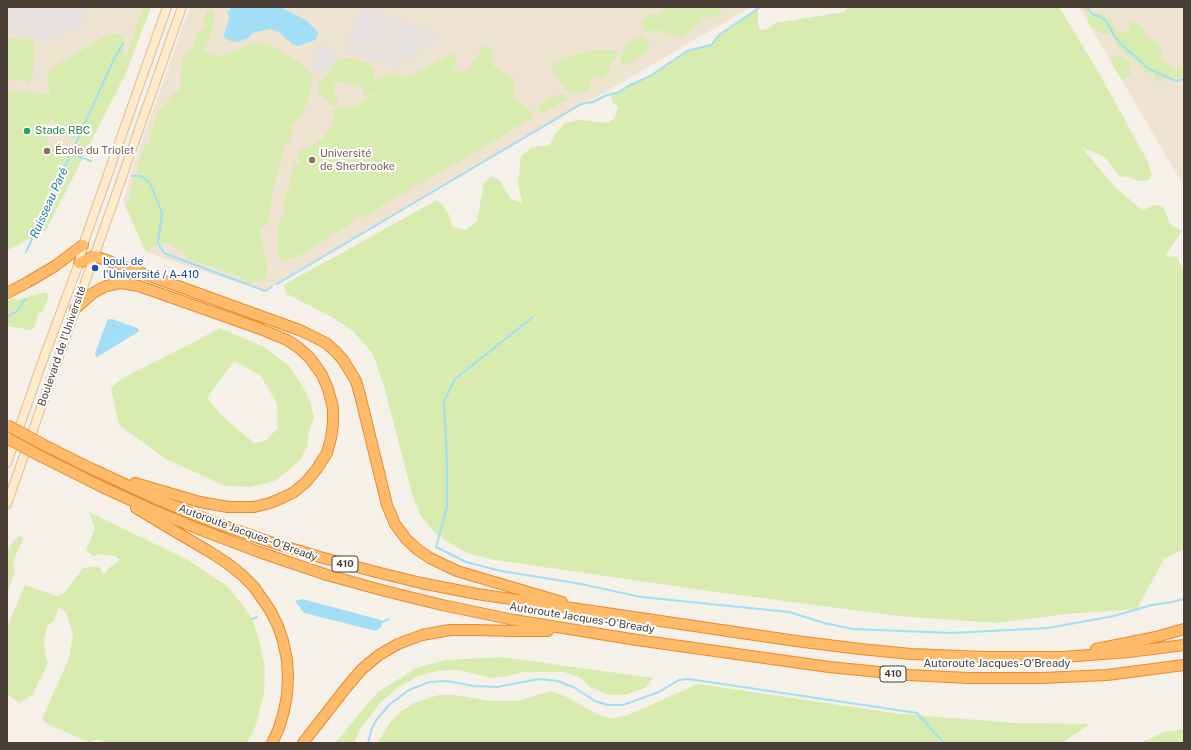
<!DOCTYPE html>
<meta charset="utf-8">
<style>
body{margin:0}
#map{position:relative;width:1191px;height:750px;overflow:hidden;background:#f5f0e8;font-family:"Public Sans",sans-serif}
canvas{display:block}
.frame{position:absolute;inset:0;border:8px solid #493f36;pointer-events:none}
</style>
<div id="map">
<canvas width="1191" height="750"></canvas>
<div class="frame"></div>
</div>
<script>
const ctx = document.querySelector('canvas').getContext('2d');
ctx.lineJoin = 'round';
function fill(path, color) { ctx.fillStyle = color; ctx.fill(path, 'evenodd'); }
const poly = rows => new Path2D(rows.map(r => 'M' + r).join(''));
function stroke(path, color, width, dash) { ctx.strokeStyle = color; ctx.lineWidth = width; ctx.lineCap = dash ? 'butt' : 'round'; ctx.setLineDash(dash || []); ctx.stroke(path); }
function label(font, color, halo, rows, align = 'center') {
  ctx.font = font + ' "Public Sans",sans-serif'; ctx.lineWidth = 4; ctx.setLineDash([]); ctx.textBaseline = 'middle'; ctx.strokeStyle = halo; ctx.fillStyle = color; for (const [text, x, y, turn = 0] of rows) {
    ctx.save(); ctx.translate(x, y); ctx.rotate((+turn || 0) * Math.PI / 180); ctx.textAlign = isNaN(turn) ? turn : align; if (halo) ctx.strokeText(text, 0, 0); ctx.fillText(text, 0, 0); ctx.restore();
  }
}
const education = poly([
 [7,7,151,7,126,73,46,230,7,250],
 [190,7,751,7,263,291,146,252,123,201,129,179,142,141],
 [1079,7,1184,7,1184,182,1182,183]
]);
const green = poly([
 [143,7,151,7,126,73,46,230,7,250,7,91,50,94,48,83,48,72,53,66,90,46,108,34,116,34,121,36,125,43,123,50,126,57],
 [49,116,65,135,81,142,79,145,64,148,47,146],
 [672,7,722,7,719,14,716,17,709,18,707,16,704,16,702,18,700,23,697,27,694,27,688,33,682,37,669,35,661,31,656,30,646,32,644,31,642,24,643,20,646,17,651,14,658,15,668,8],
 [848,7,1059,7,1099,73,1147,160,1152,174,1149,180,1139,181,1130,177,1119,176,1107,159,1094,152,1082,148,1116,188,1134,203,1143,210,1154,205,1163,206,1170,224,1182,231,1165,256,1177,257,1184,271,1184,549,1164,559,1137,609,1067,614,997,623,899,616,716,592,495,560,470,554,454,546,435,533,421,516,412,494,384,386,373,354,353,331,332,317,287,294,284,285,437,200,442,205,449,215,452,227,466,230,477,221,484,183,492,176,500,181,511,199,522,203,518,184,521,156,532,147,550,145,555,134,565,123,579,120,609,123,615,117,618,107,612,101,611,94,619,92,628,86,650,76,687,51,711,45,719,35,750,13,758,9,758,23,760,30,767,29,775,23,844,12],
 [1075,7,1087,7,1088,11,1090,12,1105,15,1112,21,1115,30,1120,32,1128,32,1129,29,1129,24,1133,21,1138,24,1161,50,1161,57,1162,60,1173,68,1176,69,1181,67,1184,65,1184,74,1181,77,1177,78,1168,77,1160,82,1157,82,1152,74,1143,70,1135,60,1120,50,1111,34,1101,33,1098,31,1097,28,1090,26,1087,20,1088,15,1086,11],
 [209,9,211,9,213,11,214,23,210,38,203,51,217,56,222,56,253,43,266,44,287,54,301,64,313,75,311,91,308,98,301,116,293,124,291,136,283,148,281,161,272,191,270,214,267,224,262,227,259,234,264,247,264,253,267,264,267,275,265,280,252,283,248,283,240,277,231,273,189,260,183,251,173,247,171,244,166,243,150,248,146,252,126,207,131,195,131,186,135,177,138,165,140,161,140,158,145,146,148,144,150,139,153,125,158,114,166,103,174,93,179,90,181,86,180,78,183,69,181,63,187,52,193,48,196,37,199,32,206,27,204,21,206,12],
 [638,37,643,37,648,41,649,47,647,51,632,63,622,64,620,60,628,42],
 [7,38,35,41,32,81,28,84,25,80,7,81],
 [484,46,489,47,493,54,494,56,490,62,496,68,513,78,515,85,512,95,512,97,527,108,532,114,533,119,526,121,462,160,384,204,374,212,364,217,358,217,355,218,352,223,297,257,286,260,280,259,277,248,278,227,281,219,285,212,283,205,284,199,289,188,294,165,300,164,301,162,297,152,302,149,311,147,317,141,323,139,333,122,334,110,336,109,341,107,349,108,355,106,378,94,374,93,370,97,366,97,363,94,363,89,361,85,352,85,344,82,338,82,335,83,334,89,335,96,338,102,338,106,333,106,324,97,318,93,317,89,320,82,326,77,334,64,340,59,352,58,371,65,374,70,373,76,375,79,379,79,389,74,393,73,398,73,400,78,405,76,410,76,454,53,456,56,456,62,453,66,453,69,456,69,462,73,468,69,480,52,481,49],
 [600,49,615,51,617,53,615,60,610,64,610,69,607,75,604,77,599,78,594,76,592,79,588,79,592,85,586,91,574,94,566,91,552,70,552,65,554,63,578,54],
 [1115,56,1121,56,1124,57,1128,60,1131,74,1123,80,1121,79,1113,66,1112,60],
 [559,94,564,95,567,97,568,100,566,102,558,104,545,112,543,113,539,111,539,108,546,99,549,97,554,98],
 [42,293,47,293,48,299,42,313,39,312,34,328,31,330,7,326,7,300,12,298,17,300],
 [220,328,264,347,289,366,303,387,310,401,314,417,309,431,307,446,301,459,289,470,274,481,251,487,225,486,166,459,119,425,111,388,121,379,190,344],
 [234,361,260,375,277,403,278,428,265,441,254,443,220,414,207,398],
 [89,512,188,560,227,586,241,603,252,618,260,644,265,669,264,693,256,725,247,743,104,743,98,739,89,742,49,725,42,719,69,658,73,634,66,612,59,607,54,621,47,626,44,640,45,654,48,663,32,695,19,703,7,694,7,627,25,585,57,596,64,593,83,568,99,566,104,575,109,568,120,560,115,556,99,554,93,556,86,550,95,529],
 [19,536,24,538,13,561,15,573,7,593,7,552,9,547],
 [502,657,653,678,645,688,625,695,608,695,589,686,581,678,564,672,524,672,508,676,491,678,459,670,437,671,418,676,396,689,379,704,359,731,354,743,335,743,377,693,416,668,446,660],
 [698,684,900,714,1015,723,1090,724,1062,743,377,743,391,721,402,711,414,703,439,695,454,695,492,701,518,701,551,691,567,697,597,714,611,719,628,715],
 [1184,729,1184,743,1140,743,1164,732]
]);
const parking = poly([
 [13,7,85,7,84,24,57,38,38,38,7,32,7,19,11,19,12,18],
 [361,7,439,34,435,42,427,48,422,47,421,52,408,60,403,59,400,69,345,51,348,42,386,56,388,53,349,39],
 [321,43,326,44,328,48,336,52,325,75,309,68]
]);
const water = poly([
 [232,7,280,7,306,20,318,32,318,35,315,40,298,46,292,44,279,32,270,29,252,33,249,37,239,42,231,41,225,38,224,33,229,20,229,17,227,13],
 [108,319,112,319,137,328,139,330,138,332,97,357,96,356,95,353],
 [302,599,381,620,382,626,376,631,304,613,295,601]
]);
const stream = poly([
 [1087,7,1092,14,1101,17,1106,21,1115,37,1118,41,1149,69,1176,81,1184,79],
 [71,154,91,161],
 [132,176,141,176,150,183,162,213,158,243,164,253,265,291,272,287],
 [26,252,114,59,123,43],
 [277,284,581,104,593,102,605,96,619,92,628,86,650,76,687,51,711,45,719,35,760,7],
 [7,317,17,311,25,299],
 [533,317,455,379,444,401,447,463,447,507,436,547,466,562,501,571,576,583,641,597,789,612,824,623,853,629,952,633,1048,628,1114,616,1152,605,1172,602,1184,599],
 [252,619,257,617],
 [380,623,389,619],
 [368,743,372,728,377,719,390,704,409,690,429,682,447,681,473,686,497,687,539,679,558,681,575,688,595,701,608,705,623,705,659,692,679,680,689,679,917,713,944,743]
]);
const secondary = poly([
 [7,463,40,368,79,263,83,245,167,7],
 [7,504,182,7]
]);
const motorway = poly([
 [79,263,94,256,103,259,302,331,326,343,336,352,343,360,356,381,360,395,387,505,395,524,406,539,418,550,430,558,457,571,562,602],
 [7,293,28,282,55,266,83,245],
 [75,309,93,293,106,286,121,283,139,286,258,328,287,340,299,348,310,358,322,375,328,389,333,408,333,423,331,438,327,453,316,470,306,482,294,492,282,498,270,503,254,507,228,507,200,502,135,483],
 [44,445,90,468,157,499,213,522,267,541,320,557,376,572,421,583,477,594,796,641,860,649,911,654,985,657,1063,657,1129,652,1184,645],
 [40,456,100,486,148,508,201,530,259,552,327,575,385,591,442,605,514,620,637,640,829,667,909,675,969,678,1042,678,1107,675,1184,665],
 [136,508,176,532,210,552,227,563,242,575,254,587,270,610,278,626,283,641,287,660,288,677,287,695,284,711,279,728,272,743],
 [1096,649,1156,637,1184,629],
 [303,743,345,689,362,669,379,655,398,644,422,635,450,630,474,630,514,631,548,631]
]);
const motorwayBridge = poly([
 [7,425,44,445],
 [7,438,40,456]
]);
const markers = [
 [27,131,4,"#2e9e5b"],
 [47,151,4,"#8d6e63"],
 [312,160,4,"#8d6e63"],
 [95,268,4,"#1a4fb4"]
];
const shields = [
 [345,564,26],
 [893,674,26]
];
const shieldNames = [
 ["410",345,564],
 ["410",893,674]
];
const leisureNames = [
 ["Stade RBC",35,131]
];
const educationNames = [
 ["École du Triolet",55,151],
 ["Université",320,154],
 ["de Sherbrooke",320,167]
];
const transitNames = [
 ["boul. de",103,262],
 ["l'Université / A-410",103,275]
];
const streetNames = [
 ["Boulevard de l'Université",62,346,-71],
 ["Autoroute Jacques-O'Bready",248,533,20],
 ["Autoroute Jacques-O'Bready",582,618,9],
 ["Autoroute Jacques-O'Bready",997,664]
];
const waterNames = [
 ["Ruisseau Paré",49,203,-66]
];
fill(education, '#efe3d2');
fill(green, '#d8ecaf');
fill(parking, '#e6e3e0');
fill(water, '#a2def5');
stroke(stream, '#a2def5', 2);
stroke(secondary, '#dbc198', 10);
stroke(motorway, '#e88c30', 12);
stroke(secondary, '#ffebc9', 8);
stroke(motorway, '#ffba6a', 10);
stroke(motorwayBridge, '#e88c30', 12, []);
stroke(motorwayBridge, '#ffba6a', 10);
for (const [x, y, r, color] of markers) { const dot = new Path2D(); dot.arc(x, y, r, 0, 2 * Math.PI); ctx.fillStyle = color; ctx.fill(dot); stroke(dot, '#fff', 1.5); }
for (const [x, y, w] of shields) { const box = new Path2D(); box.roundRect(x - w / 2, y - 8, w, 16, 3); ctx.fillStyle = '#fff'; ctx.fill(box); stroke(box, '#493f36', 1); }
label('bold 10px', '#493f36', null, shieldNames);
label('11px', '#27864d', '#fff', leisureNames, 'left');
label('11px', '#785e54', '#fff', educationNames, 'left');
label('11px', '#164399', '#fff', transitNames, 'left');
label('11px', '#493f36', '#fff', streetNames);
label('italic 12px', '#247ea3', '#fff', waterNames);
</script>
